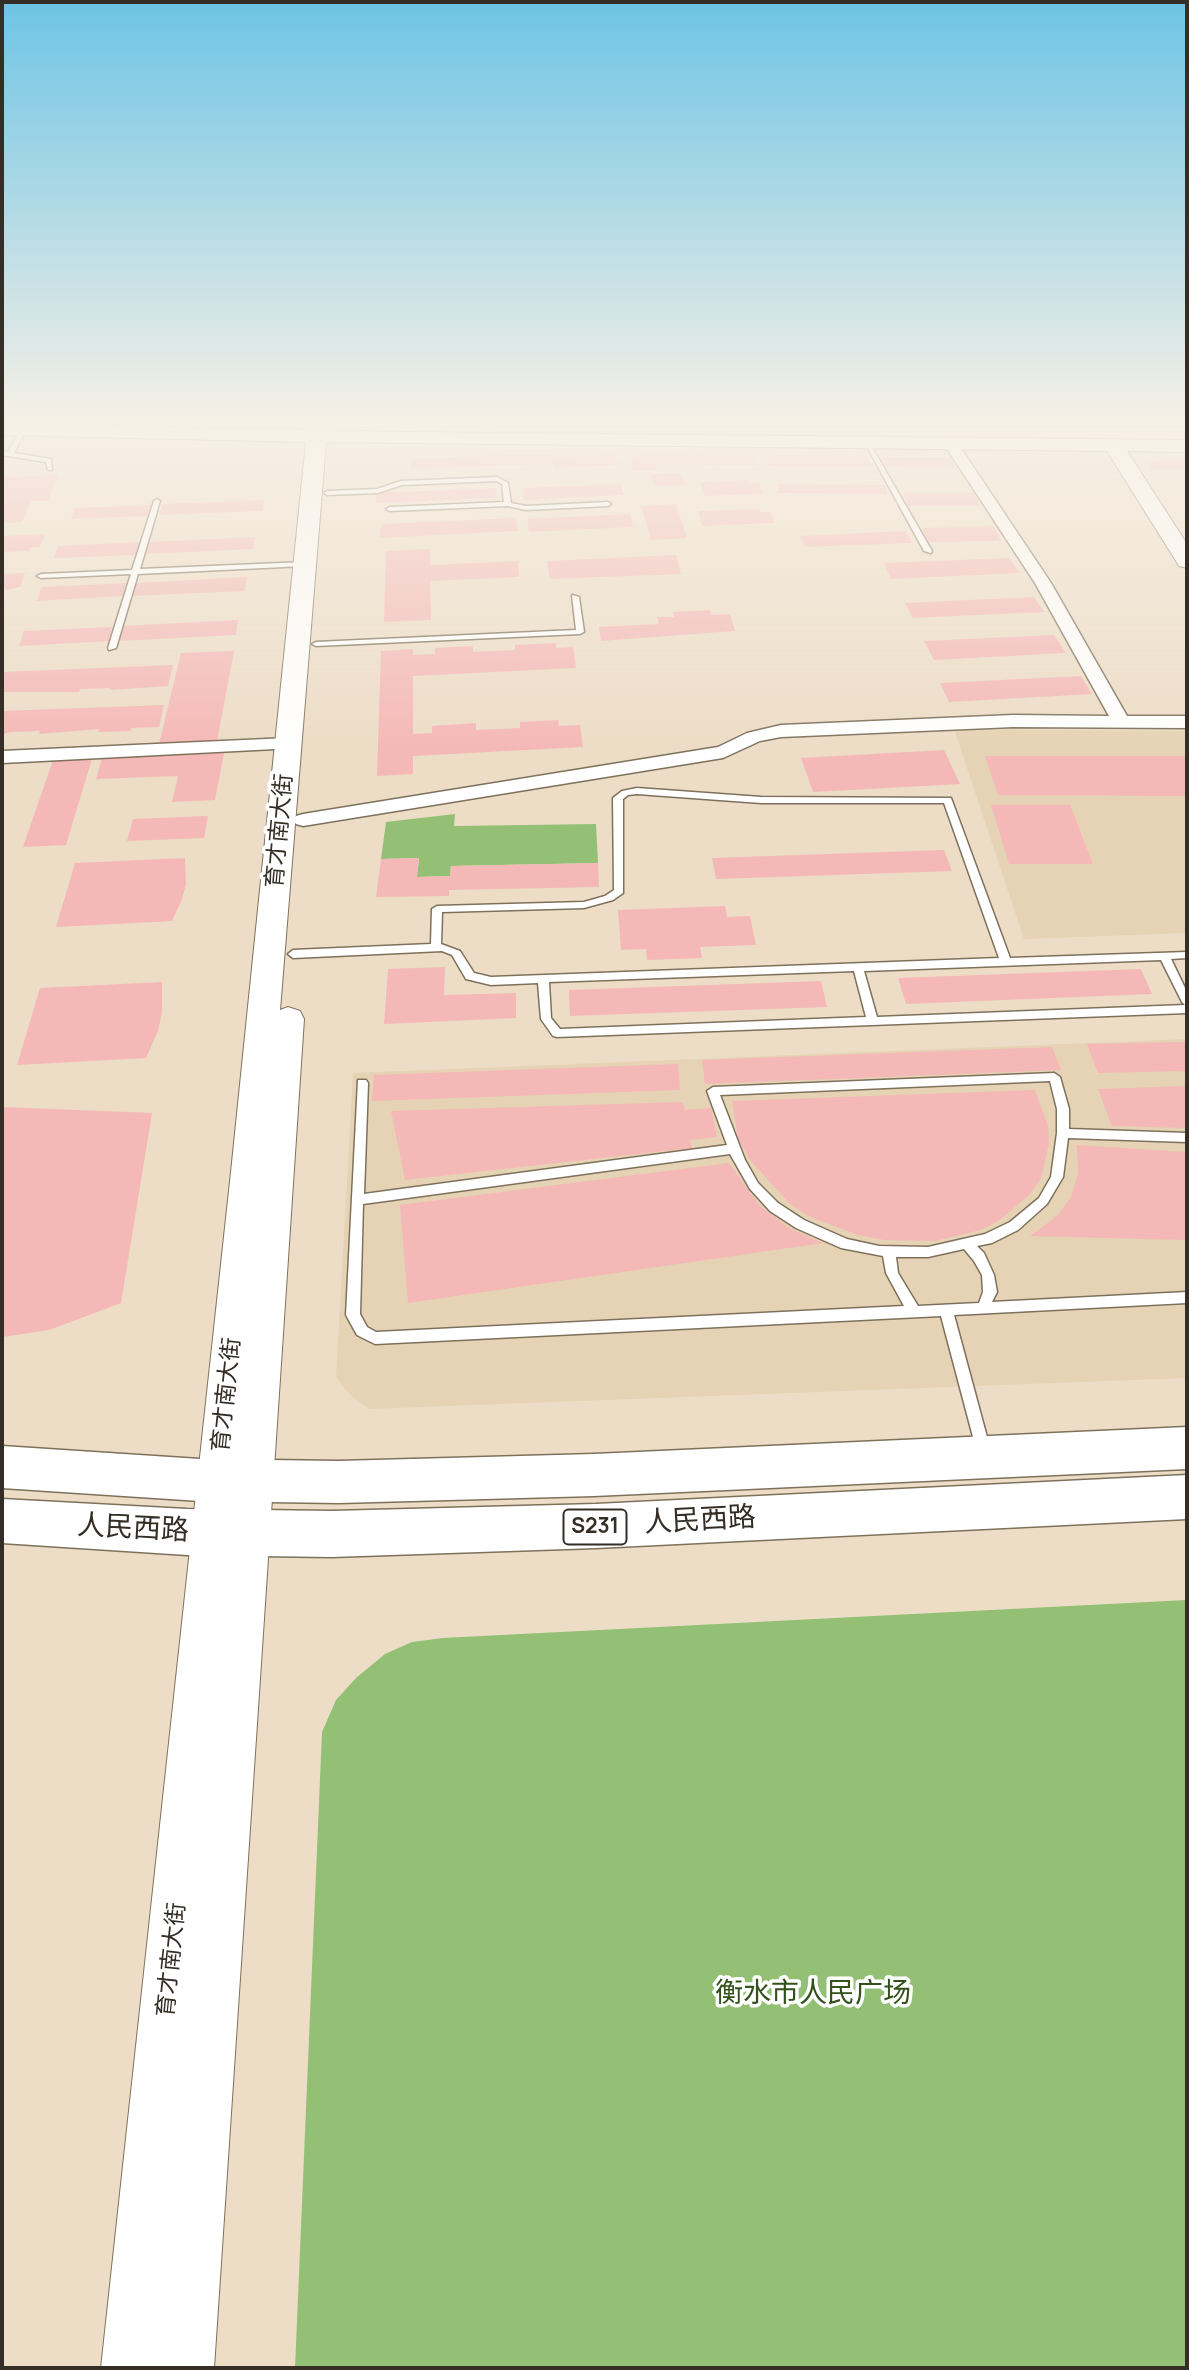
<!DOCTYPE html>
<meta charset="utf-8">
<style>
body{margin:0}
#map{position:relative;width:1189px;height:2370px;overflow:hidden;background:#edddc7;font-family:Manrope,sans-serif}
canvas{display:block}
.frame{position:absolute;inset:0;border:4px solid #342e26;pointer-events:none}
</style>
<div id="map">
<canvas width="1189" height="2370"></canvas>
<div class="frame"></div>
</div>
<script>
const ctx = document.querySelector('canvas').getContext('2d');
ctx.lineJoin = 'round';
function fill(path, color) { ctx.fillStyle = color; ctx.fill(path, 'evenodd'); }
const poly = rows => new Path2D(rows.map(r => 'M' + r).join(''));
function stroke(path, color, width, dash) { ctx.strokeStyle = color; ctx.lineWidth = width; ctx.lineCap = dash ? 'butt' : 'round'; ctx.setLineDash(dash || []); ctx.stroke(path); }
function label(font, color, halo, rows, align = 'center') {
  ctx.font = font + ' Manrope,"Noto Sans SC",sans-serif'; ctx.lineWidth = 7; ctx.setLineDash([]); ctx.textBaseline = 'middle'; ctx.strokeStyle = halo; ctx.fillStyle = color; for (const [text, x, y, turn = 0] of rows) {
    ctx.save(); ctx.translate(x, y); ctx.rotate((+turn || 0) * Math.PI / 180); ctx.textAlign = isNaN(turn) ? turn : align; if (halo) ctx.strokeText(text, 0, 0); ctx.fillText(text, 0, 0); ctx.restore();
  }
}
const built = poly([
 [954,729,1187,731,1187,933,1024,939],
 [1187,1039,1187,1378,369,1409,349,1394,336,1377,353,1073]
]);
const green = poly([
 [455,814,454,826,596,824,598,863,451,866,450,876,417,877,419,858,381,859,386,822],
 [1187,1600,1187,2368,295,2368,322,1732,336,1700,356,1678,385,1654,412,1642,443,1638]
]);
const building = poly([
 [503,455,552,455,552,457,615,455,618,465,554,468,553,464,504,465,411,469,411,459],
 [639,455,755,456,756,465,656,464,656,471,632,470,632,459],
 [767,455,868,456,871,467,769,466],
 [882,457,952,457,955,468,884,467],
 [1168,459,1187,460,1187,469,1151,469,1149,463],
 [681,473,685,485,654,486,651,474],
 [58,475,48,501,31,501,22,522,2,523,2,477],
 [748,480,749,483,759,483,763,494,705,496,700,482],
 [621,484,624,495,524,500,522,488],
 [777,484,885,485,887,494,778,493],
 [496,488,497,498,376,503,376,493],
 [903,493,974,493,980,506,908,506],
 [264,500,262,511,159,515,162,504],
 [676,504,687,538,651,540,641,506],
 [153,505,150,516,71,519,75,508],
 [759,509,760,512,770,512,775,523,702,526,698,511],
 [630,514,633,527,529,532,527,519],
 [516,518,518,531,380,538,381,524],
 [994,527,1001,541,929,542,922,528],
 [906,531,912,543,805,547,800,536],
 [45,534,40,547,30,548,29,551,2,552,2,536],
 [255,537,253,549,146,554,149,542],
 [139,542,136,555,54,558,58,546],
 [430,549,430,565,518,561,519,577,430,581,431,620,384,622,386,551],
 [676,555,681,574,550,579,547,561],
 [1009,558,1019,573,891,579,884,563],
 [25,573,20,587,5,590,6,588,2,588,2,574],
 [247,577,245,591,133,596,136,583],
 [126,583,123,596,37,601,41,587],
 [1034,597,1044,612,913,618,905,603],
 [710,610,711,615,730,614,735,631,601,641,599,627,659,624,657,617,674,617,673,612],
 [238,620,236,635,119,641,123,626],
 [112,627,109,641,19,646,24,631],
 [1054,635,1066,653,934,660,924,641],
 [556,643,556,648,573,647,576,668,413,676,413,734,432,733,432,726,476,723,476,730,520,728,520,722,558,720,559,726,580,725,583,747,413,756,413,774,377,776,381,651,413,649,413,655,435,654,435,648,473,646,473,652,515,650,515,645],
 [234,651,217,741,159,744,181,653],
 [173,665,168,686,109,690,110,688,80,689,79,692,2,692,2,672],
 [1081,676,1092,694,949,702,940,683],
 [164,705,159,727,131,728,130,731,98,732,99,729,39,734,40,731,10,732,2,735,2,711],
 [944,750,960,784,813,792,801,758],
 [224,753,215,800,172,802,178,776,96,779,102,758],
 [985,756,1187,756,1187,796,998,795],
 [92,759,66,845,23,847,53,760],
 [991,805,1070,805,1093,864,1009,864],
 [208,816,204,838,127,841,133,819],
 [944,850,952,871,716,879,712,858],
 [185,858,186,884,182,899,172,921,56,927,75,863],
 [419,858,417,877,450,876,451,866,598,863,599,887,449,890,449,896,376,897,381,859],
 [725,906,727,917,750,916,756,945,700,947,702,958,647,960,646,949,621,950,618,910],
 [445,967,444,995,516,993,516,1018,384,1024,388,969],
 [1141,969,1152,994,906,1004,898,978],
 [821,981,827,1007,570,1016,569,990],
 [162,982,162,1012,158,1031,146,1058,17,1065,40,988],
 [1187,1042,1187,1071,1098,1073,1087,1044],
 [1052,1047,1061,1070,705,1084,702,1060],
 [678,1064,680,1090,372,1101,374,1075],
 [1187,1086,1187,1128,1112,1126,1098,1089],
 [1035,1090,1048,1126,1049,1144,1041,1178,1030,1194,1000,1220,981,1230,935,1241,884,1240,858,1235,811,1217,790,1204,750,1160,738,1138,732,1101],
 [683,1102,685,1110,711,1108,717,1137,690,1140,692,1148,405,1180,391,1111],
 [2,1107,152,1113,121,1303,49,1330,2,1337],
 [1077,1145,1187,1152,1187,1240,1030,1236,1057,1216,1071,1197,1078,1173],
 [729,1163,759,1205,789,1228,823,1243,408,1303,400,1205]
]);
const lane = poly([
 [61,422,67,422,63,425,61,422],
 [21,429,26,430,14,453,51,459,52,470,48,470,46,462,2,455,2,451,8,452,21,429],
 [865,443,870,444,932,551,931,553,924,551,865,443],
 [497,477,508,483,511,503,526,506,608,502,611,504,608,506,526,510,508,506,390,511,386,509,390,507,504,502,502,484,496,481,402,485,378,493,327,495,324,493,327,491,377,489,401,481,497,477],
 [157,499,160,501,140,569,305,562,309,564,305,566,138,574,116,648,109,650,108,648,131,574,41,578,37,576,41,574,132,570,154,501,157,499],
 [572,595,579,597,584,632,580,634,316,646,312,644,316,642,576,630,572,595],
 [637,788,761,797,951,798,1010,958,1187,952,1187,958,1171,959,1187,992,1187,1013,557,1037,553,1036,541,1019,538,983,491,985,466,979,452,955,442,951,293,958,288,954,293,950,431,944,432,909,437,906,584,902,605,896,614,890,613,798,622,791,637,788],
 [637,794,761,803,944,803,999,958,491,977,474,973,460,951,441,944,442,912,584,908,613,900,623,893,623,799,628,795,637,794],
 [1161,960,1182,1002,1185,1005,877,1017,864,971,1161,960],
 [854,971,866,1017,560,1029,551,1018,549,982,854,971],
 [1054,1073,1060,1077,1069,1109,1069,1129,1187,1133,1187,1142,1068,1138,1063,1177,1047,1204,1018,1230,992,1243,977,1246,984,1253,994,1275,997,1292,992,1302,1187,1292,1187,1303,954,1315,991,1452,989,1457,984,1459,979,1457,977,1452,941,1316,375,1344,357,1335,346,1315,358,1080,366,1080,368,1083,364,1194,727,1145,707,1091,713,1087,1054,1073],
 [1050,1081,1057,1109,1057,1133,1051,1177,1039,1198,1010,1222,985,1234,928,1247,879,1246,847,1239,804,1220,778,1203,758,1183,745,1160,720,1095,1050,1081],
 [730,1154,750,1189,770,1211,796,1228,841,1248,883,1256,886,1273,904,1306,376,1332,367,1327,360,1314,363,1204,730,1154],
 [964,1249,974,1261,982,1275,983,1292,979,1303,918,1306,898,1273,896,1257,928,1257,964,1249]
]);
const street = poly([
 [951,440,956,441,1051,583,1127,716,1187,716,1187,728,1013,727,781,737,760,741,723,758,303,826,296,824,293,820,296,816,303,814,718,747,747,733,781,725,1013,715,1109,716,1035,583,944,444,951,440],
 [288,738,295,740,297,744,295,748,2,763,2,751,288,738]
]);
const secondary = poly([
 [309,422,327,422,327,430,405,432,1187,440,1187,452,1127,451,1187,544,1187,568,1179,566,1176,561,1107,451,326,442,280,1010,288,1007,300,1011,304,1019,214,2368,101,2368,231,1172,306,442,2,435,2,423,308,430,309,422]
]);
const primary = poly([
 [1187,1427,1187,1469,594,1496,339,1503,200,1501,2,1488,2,1446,200,1459,339,1461,594,1454,1187,1427],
 [1187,1475,1187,1519,596,1548,332,1557,187,1555,2,1543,2,1499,187,1509,332,1511,596,1504,1187,1475]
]);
const shields = [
 [595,1527,63]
];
const shieldNames = [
 ["S231",595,1527]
];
const streetNames = [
 ["育才南大街",280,831,-85],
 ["育才南大街",227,1395,-84],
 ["育才南大街",172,1960,-84]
];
const nearStreetnames = [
 ["人民西路",700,1521,-3],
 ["人民西路",133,1529,3]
];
const nearParknames = [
 ["衡水市人民广场",813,1994]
];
fill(built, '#e6d3b5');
fill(green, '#93c075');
fill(building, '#f4b8b6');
stroke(lane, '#7e715c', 3);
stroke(street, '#7e715c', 3);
stroke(secondary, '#7e715c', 2);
stroke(primary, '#7e715c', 3);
fill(lane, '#fff');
fill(street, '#fff');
fill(secondary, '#fff');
fill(primary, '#fff');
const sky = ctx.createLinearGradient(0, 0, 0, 754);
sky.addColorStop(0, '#6dc4e5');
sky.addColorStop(0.56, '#f7f0e6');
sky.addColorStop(1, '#f7f0e600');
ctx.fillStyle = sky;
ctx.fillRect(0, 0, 1189, 754);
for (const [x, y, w] of shields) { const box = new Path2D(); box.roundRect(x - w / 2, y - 17.5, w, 35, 5); ctx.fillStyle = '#fff'; ctx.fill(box); stroke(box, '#342e26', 2); }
label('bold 21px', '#342e26', null, shieldNames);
label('23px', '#342e26', '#fff', streetNames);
label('28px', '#342e26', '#fff', nearStreetnames);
label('28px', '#33511b', '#fff', nearParknames);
</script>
